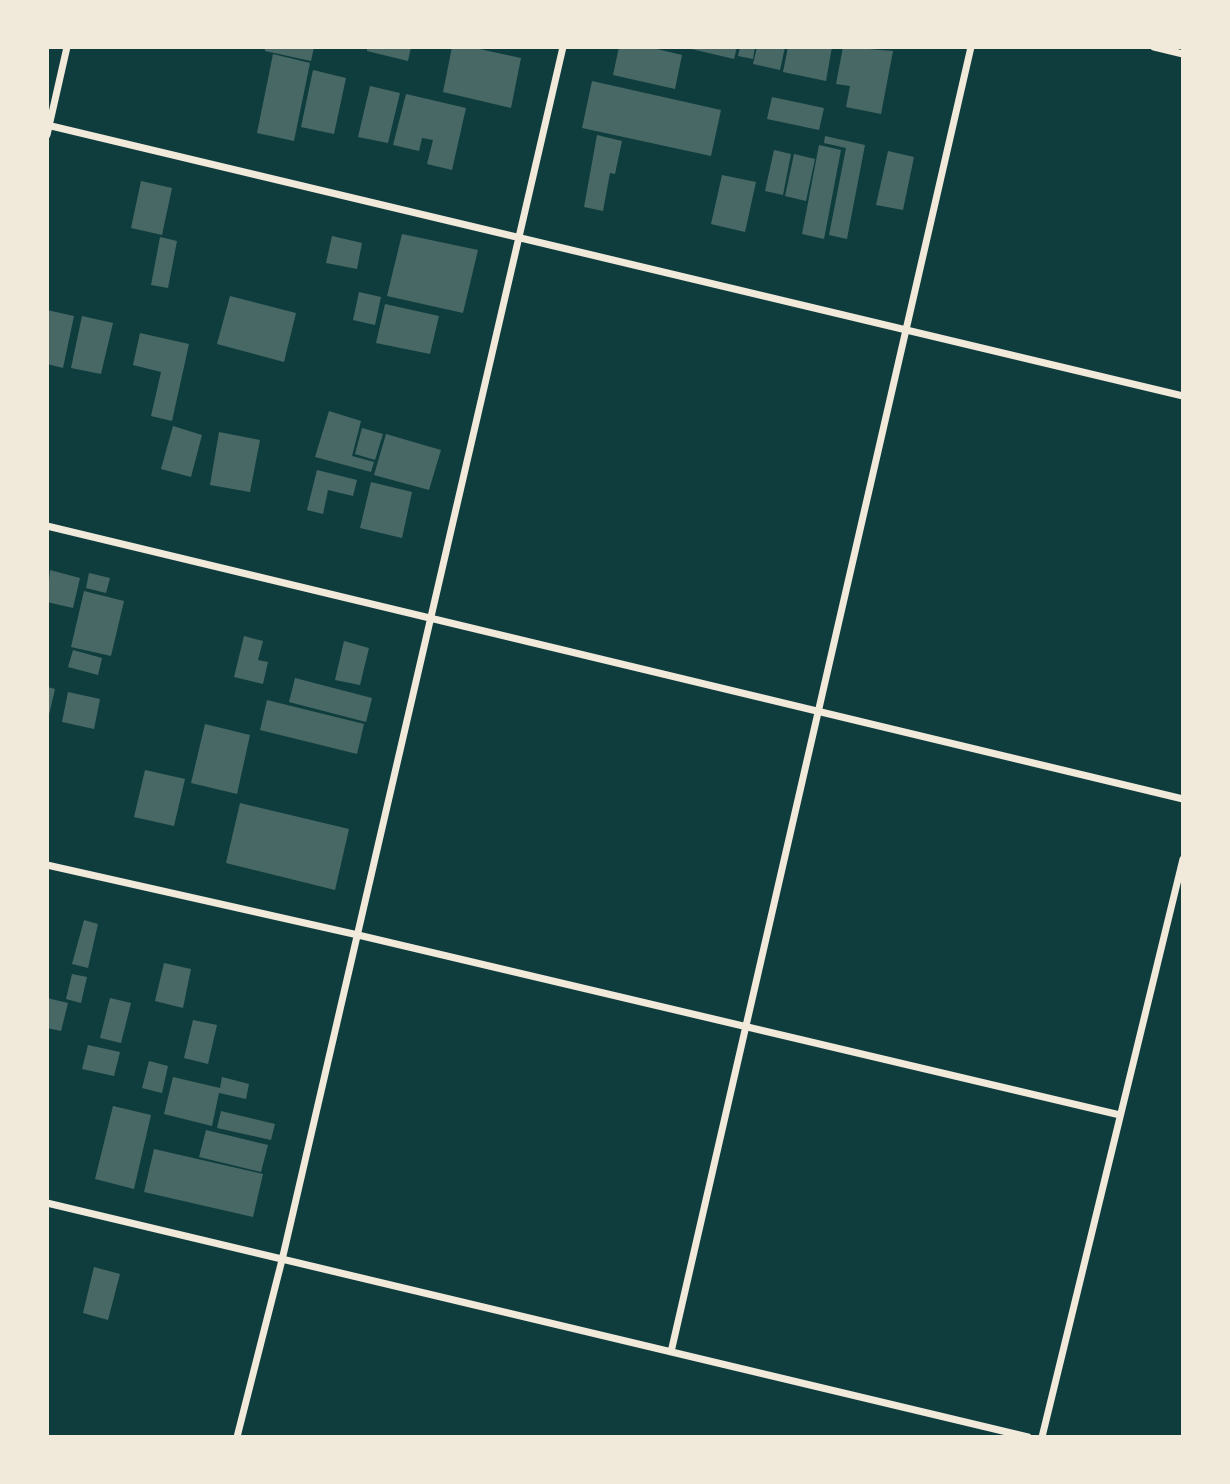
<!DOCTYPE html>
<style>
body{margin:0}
#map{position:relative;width:1230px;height:1484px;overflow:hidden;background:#0f3d3e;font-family:"Noto Sans",sans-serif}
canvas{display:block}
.frame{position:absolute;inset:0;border:49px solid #f1e9da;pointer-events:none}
</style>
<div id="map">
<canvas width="1230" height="1484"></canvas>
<div class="frame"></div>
</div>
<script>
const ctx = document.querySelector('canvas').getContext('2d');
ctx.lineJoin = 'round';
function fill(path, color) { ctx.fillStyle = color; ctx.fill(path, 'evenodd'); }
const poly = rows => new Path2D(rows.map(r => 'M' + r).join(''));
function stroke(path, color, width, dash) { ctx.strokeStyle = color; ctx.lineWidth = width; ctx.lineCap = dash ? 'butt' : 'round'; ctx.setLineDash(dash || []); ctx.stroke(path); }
const building = poly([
 [265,47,314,47,311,61,265,51],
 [367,47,411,47,408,61,367,51],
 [452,47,470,47,521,58,511,108,443,92],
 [619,47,648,47,682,55,675,89,613,75],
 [683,47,737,47,734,59],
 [740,47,755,47,753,59,738,56],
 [757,47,785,47,780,70,753,64],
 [788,47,832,47,826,81,783,72],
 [843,47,893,51,881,114,846,107,850,86,836,84],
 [273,54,310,63,294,141,257,133],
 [313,70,346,78,334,134,301,127],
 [592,81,721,110,711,156,582,128],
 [370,86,400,93,388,143,358,137],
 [406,94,466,108,452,170,427,164,433,140,422,138,419,151,393,145],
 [772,97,824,108,819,130,767,119],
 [597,135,622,141,615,174,610,173,603,211,584,207],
 [825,136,865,145,847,239,829,235,846,148,824,143],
 [819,145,841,150,824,239,802,234],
 [774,150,791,154,783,195,765,191],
 [888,151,914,157,903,210,876,205],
 [794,154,815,159,806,201,785,196],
 [722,175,756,182,745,232,711,224],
 [141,181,172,188,162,235,131,228],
 [402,234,478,250,463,313,387,296],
 [332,236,362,243,357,269,326,263],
 [160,237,177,241,168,288,151,285],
 [359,292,381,297,375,325,353,320],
 [230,296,296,313,284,362,217,344],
 [385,304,439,316,430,354,376,343],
 [47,310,74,316,63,368,47,364],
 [82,316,113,323,101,374,71,368],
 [140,333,189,344,172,421,151,416,161,372,133,365],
 [329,411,361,421,352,456,374,462,371,472,315,457],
 [173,426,202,435,191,477,161,469],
 [362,428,383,434,375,460,355,454],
 [219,432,260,440,250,492,210,485],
 [386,434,441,450,429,490,374,475],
 [317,470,357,480,353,496,328,490,323,514,307,510],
 [371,482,412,492,402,538,360,528],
 [50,570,80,578,73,608,47,602],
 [89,573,110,578,106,593,86,588],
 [84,591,124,601,111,656,71,647],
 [244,636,263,641,258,660,268,662,263,684,234,677],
 [344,641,369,648,360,685,335,680],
 [73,650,102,658,98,675,68,667],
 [295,678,372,698,366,722,289,702],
 [47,687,55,689,48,719,47,719],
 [68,692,100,699,94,729,62,722],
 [267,700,364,724,357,754,260,730],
 [205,724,250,735,237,794,191,783],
 [145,770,185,779,174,826,134,817],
 [240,803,349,829,335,890,226,863],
 [84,920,98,924,88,968,72,964],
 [164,963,191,969,183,1008,155,1001],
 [72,974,87,977,81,1003,66,999],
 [47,998,68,1003,61,1031,47,1028],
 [110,998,131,1003,121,1043,100,1038],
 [193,1020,217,1025,208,1064,184,1058],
 [88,1045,120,1052,114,1076,82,1069],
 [149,1061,168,1066,162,1093,142,1088],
 [173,1077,220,1088,222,1077,249,1084,246,1099,219,1093,212,1126,164,1114],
 [113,1106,151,1115,134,1189,95,1179],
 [221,1111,275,1124,271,1140,217,1128],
 [206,1130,268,1145,261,1172,199,1157],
 [154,1149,263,1174,253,1217,144,1192],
 [94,1267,120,1274,108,1320,83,1313]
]);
const minor = poly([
 [1154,47,1183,54],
 [47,125,1183,396],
 [47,135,67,47],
 [47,526,1183,799],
 [47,865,358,935,1120,1115],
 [47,1203,1028,1437],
 [671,1352,971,47],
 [237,1437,282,1260,563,47],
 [1042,1437,1183,859]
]);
fill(building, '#486865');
stroke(minor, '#f1e9da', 7);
</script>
